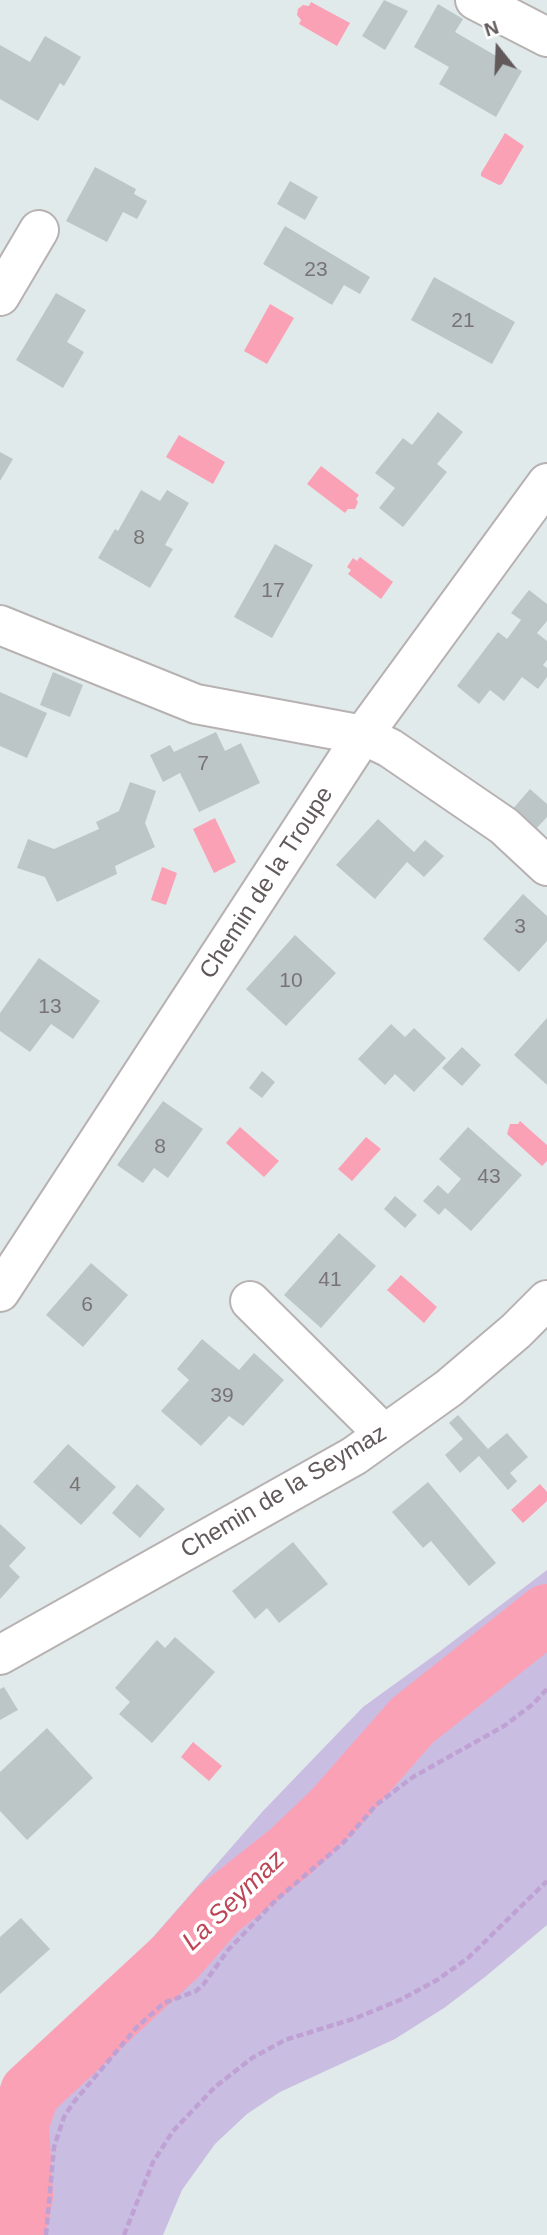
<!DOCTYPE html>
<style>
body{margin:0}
#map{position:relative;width:547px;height:2235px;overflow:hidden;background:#e0eaeb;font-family:Helvetica,sans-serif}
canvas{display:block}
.north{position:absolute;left:463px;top:14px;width:70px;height:70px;-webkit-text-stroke:5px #fff;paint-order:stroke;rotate:342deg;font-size:19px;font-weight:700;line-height:28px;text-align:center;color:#61595a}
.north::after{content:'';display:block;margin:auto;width:24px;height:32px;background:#61595a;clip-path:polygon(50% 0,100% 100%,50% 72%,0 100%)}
</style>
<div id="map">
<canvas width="547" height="2235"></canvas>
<div class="north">N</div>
</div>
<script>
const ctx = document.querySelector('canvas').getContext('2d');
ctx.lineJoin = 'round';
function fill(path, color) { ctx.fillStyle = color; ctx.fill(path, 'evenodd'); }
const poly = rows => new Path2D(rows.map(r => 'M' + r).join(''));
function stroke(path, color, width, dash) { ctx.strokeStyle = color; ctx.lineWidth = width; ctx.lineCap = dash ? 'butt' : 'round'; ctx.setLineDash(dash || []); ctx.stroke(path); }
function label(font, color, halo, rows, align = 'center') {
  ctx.font = font + ' Helvetica,sans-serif'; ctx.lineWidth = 7; ctx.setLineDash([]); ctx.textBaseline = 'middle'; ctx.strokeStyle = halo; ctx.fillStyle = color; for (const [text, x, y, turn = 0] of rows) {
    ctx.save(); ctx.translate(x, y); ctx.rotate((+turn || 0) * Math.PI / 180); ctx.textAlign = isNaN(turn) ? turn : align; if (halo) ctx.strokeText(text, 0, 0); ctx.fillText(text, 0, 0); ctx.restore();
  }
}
const green = poly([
 [547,1570,547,1925,485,1977,444,2008,395,2039,280,2092,247,2114,215,2144,182,2190,163,2235,0,2235,0,2105,120,1975,263,1811,363,1707,439,1652]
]);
const water = poly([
 [311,2,350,23,337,46,299,24,301,20,297,15,298,9,303,5,309,6],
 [505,133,524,146,502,184,499,185,481,176,481,173],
 [270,304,294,318,267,364,244,351],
 [179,435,225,462,213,484,166,457],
 [321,466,359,495,356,499,358,502,355,509,348,509,345,513,307,484],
 [360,557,393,582,381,599,348,574,351,570,347,567,353,558,357,561],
 [215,818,236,862,214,873,193,829],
 [162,867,177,873,166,905,151,900],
 [520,1121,547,1145,547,1161,542,1166,507,1134,510,1124,518,1124],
 [240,1127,279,1161,264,1177,226,1143],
 [366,1137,381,1149,352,1181,338,1169],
 [401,1275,437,1307,424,1323,387,1290],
 [540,1484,547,1492,547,1501,523,1523,511,1510],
 [193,1742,222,1766,209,1781,181,1757]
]);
const river = poly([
 [14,2235,23,2197,19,2124,30,2092,176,1957,218,1909,290,1852,333,1811,412,1721,547,1614]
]);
const building = poly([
 [384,0,408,11,385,50,362,36],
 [438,4,463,19,455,32,522,71,496,117,439,84,449,67,414,47],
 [45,36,81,57,64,86,60,83,38,121,0,99,0,45,30,62],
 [95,167,136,189,134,194,147,201,137,219,123,212,107,242,66,221],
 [290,181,318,197,305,220,277,204],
 [285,226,370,277,360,294,344,285,332,305,263,264],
 [434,277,515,322,492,364,411,320],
 [56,293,86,310,67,342,84,352,63,388,16,360],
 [438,412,463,432,437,464,447,472,403,527,379,508,395,488,375,473,403,438,412,445],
 [0,452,13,459,0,481],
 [141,490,160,501,167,490,189,503,165,545,173,549,150,588,98,558,115,529,118,531],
 [275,544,313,565,272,638,234,617],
 [529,590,547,604,547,621,537,633,547,641,547,660,543,665,547,668,547,677,538,689,522,677,504,701,490,690,479,704,457,686,498,632,507,639,521,620,511,613],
 [53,672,83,685,70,717,40,705],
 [0,692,47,713,27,758,0,746],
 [216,732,225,751,241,743,260,783,199,812,180,773,163,782,150,755,170,745,174,752],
 [130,782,156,791,145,823,155,847,115,866,117,874,57,902,45,877,17,868,28,839,54,849,99,829,96,822,119,811],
 [530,789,547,804,547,817,535,830,512,810],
 [378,819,414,852,425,840,444,856,424,877,407,862,375,899,336,865],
 [523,894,547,916,547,941,519,972,483,939],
 [295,935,336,973,286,1026,246,989],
 [39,958,100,1001,73,1039,51,1024,30,1052,0,1031,0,1013],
 [547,1018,547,1085,514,1055],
 [391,1024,405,1037,414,1028,446,1058,414,1092,395,1074,385,1085,358,1059],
 [462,1047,481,1065,462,1086,442,1068],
 [262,1071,275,1082,262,1098,249,1088],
 [163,1101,203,1129,168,1178,154,1168,143,1183,117,1165],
 [468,1127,522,1175,471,1231,445,1208,439,1215,423,1201,438,1185,448,1194,461,1179,439,1159],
 [395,1196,417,1215,405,1228,384,1209],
 [339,1233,376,1266,321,1328,284,1295],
 [91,1263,128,1295,83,1347,46,1315],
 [202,1339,239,1370,254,1353,284,1380,243,1426,229,1416,201,1446,161,1411,189,1380,177,1369],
 [458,1415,488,1449,507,1433,528,1457,510,1473,517,1481,508,1490,479,1456,460,1473,445,1455,463,1439,449,1423],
 [68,1444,116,1487,81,1525,33,1482],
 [428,1482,496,1563,469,1586,431,1541,423,1548,392,1512],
 [137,1484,165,1509,140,1538,112,1513],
 [0,1524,26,1548,9,1566,20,1577,0,1599],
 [293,1542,328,1584,279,1623,267,1608,255,1619,232,1591],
 [175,1637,215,1672,152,1743,119,1714,130,1702,115,1688,157,1640,165,1648],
 [4,1687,18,1710,0,1720,0,1689],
 [47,1728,93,1778,27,1840,0,1811,0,1772],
 [21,1918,50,1949,0,1994,0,1937]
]);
const path = poly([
 [46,2235,54,2147,64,2117,73,2103,137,2027,164,2003,196,1991,203,1985,228,1950,276,1900,343,1843,376,1805,413,1777,504,1726,533,1704,547,1689],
 [124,2235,153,2162,173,2131,215,2087,252,2058,285,2040,356,2018,400,2000,437,1980,468,1958,547,1881]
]);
const minor = poly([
 [475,0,547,37],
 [0,296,39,230],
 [0,625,196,704,363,735,390,748,504,826,547,866],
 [0,1292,363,735,547,483],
 [250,1301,384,1434],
 [0,1655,354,1456,449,1388,516,1331,547,1300]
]);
const numberNames = [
 ["23",316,270],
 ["21",463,321],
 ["8",139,538],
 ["17",273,591],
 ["7",203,764],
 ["3",520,927],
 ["10",291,981],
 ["13",50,1007],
 ["8",160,1147],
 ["43",489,1177],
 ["41",330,1280],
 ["6",87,1305],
 ["39",222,1396],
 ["4",75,1485]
];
const streetNames = [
 ["Chemin de la Troupe",267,883,-57],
 ["Chemin de la Seymaz",284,1492,-31]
];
const waterNames = [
 ["La Seymaz",234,1901,-44]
];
fill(green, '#cabde2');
fill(water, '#fba1b5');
stroke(river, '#fba1b5', 60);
fill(building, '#bdc6c7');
stroke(minor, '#b8b1b1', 42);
stroke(path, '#bfa1d4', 4.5, [7, 3.5]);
stroke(minor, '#fff', 38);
label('21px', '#787475', null, numberNames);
label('24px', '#61595a', '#fff', streetNames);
label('italic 26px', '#bc4556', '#fff', waterNames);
</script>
